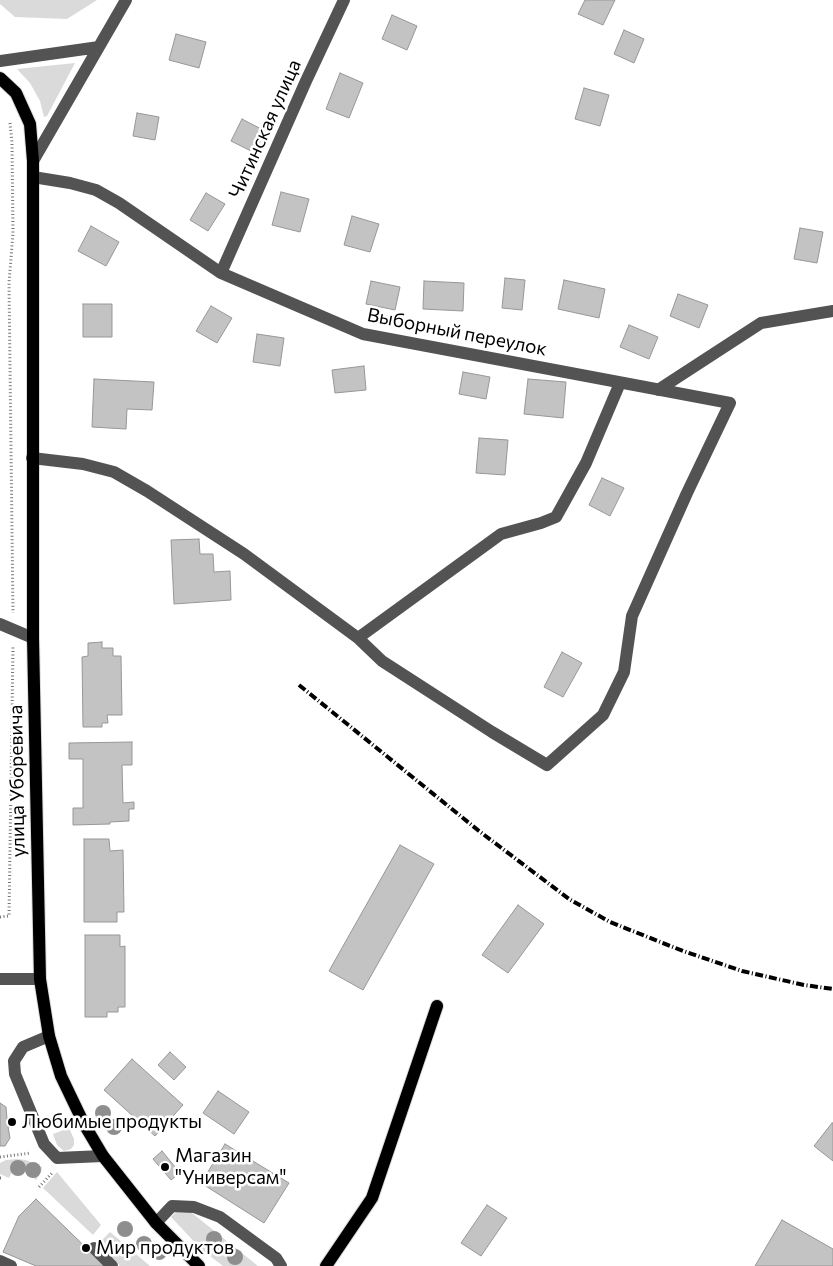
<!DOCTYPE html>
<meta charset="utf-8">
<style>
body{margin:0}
canvas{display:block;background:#fff}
</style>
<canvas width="833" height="1266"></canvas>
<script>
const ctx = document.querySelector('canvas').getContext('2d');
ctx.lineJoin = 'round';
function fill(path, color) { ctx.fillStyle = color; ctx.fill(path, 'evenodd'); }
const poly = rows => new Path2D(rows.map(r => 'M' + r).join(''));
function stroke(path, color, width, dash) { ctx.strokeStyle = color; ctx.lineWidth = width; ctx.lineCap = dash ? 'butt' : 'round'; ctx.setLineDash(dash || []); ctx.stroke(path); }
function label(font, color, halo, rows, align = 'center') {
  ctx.font = font + ' Commissioner,sans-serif'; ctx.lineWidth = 5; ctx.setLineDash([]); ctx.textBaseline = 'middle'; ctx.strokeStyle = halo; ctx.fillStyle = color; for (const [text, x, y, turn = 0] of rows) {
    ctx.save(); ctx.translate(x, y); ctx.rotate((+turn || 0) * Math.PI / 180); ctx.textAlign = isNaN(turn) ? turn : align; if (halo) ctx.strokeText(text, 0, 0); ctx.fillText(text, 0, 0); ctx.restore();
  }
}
const green = poly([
 [0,0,97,0,67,19,15,17,0,4],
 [75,63,47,116,44,117,40,101,30,83,17,69],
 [69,1128,74,1139,74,1145,71,1149,64,1151,57,1145,53,1134],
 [17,1159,26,1160,42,1167,41,1172,36,1180,23,1168,12,1172,9,1178,0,1174,0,1163,6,1160],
 [57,1172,101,1225,93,1235,43,1188],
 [184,1210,192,1213,258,1266,223,1266,201,1249,171,1217,177,1211],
 [110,1232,150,1266,120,1266,97,1245]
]);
const building = poly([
 [585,0,615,0,603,25,578,14,585,0],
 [392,15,417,26,407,50,382,39,392,15],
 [624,30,644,39,634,63,614,54,624,30],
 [176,34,206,42,199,68,169,60,176,34],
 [340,73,363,83,349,118,326,109,340,73],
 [584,88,609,95,600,126,575,119,584,88],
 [137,113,159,117,155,140,133,136,137,113],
 [242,119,265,131,255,153,231,141,242,119],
 [281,192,309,199,300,232,272,225,281,192],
 [206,193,225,204,208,231,190,220,206,193],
 [352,216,379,224,370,252,344,245,352,216],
 [91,226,119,242,106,266,78,251,91,226],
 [800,228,823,232,817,263,794,259,800,228],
 [505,278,525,280,522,310,502,308,505,278],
 [564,280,605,289,599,318,558,309,564,280],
 [371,281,400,287,395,310,366,304,371,281],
 [424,281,464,283,463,311,423,309,424,281],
 [678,294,708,305,699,328,670,316,678,294],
 [83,304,112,304,112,337,83,337,83,304],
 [211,306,232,318,217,343,196,331,211,306],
 [629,325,658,337,649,359,620,347,629,325],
 [257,334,284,338,280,366,253,362,257,334],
 [364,366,366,390,335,393,332,370,364,366],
 [463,372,490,377,486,399,459,394,463,372],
 [94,379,154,382,152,410,127,409,126,429,92,427,94,379],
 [528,379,566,382,563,418,524,414,528,379],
 [479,438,508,440,505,475,476,473,479,438],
 [602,478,624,488,610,516,589,505,602,478],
 [199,539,200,554,213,554,214,572,230,571,231,600,174,604,171,540,199,539],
 [102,642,102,648,113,648,113,656,121,656,122,715,107,715,108,723,102,723,102,727,83,727,82,657,88,656,88,643,102,642],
 [562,652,582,663,563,697,544,687,562,652],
 [132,742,132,765,122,765,123,803,134,802,134,809,129,809,129,821,110,822,110,824,73,825,73,808,83,808,83,759,69,759,69,743,132,742],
 [84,839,109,839,110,851,123,850,124,912,117,912,117,922,84,922,84,839],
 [400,845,434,864,363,990,329,971,400,845],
 [518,905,544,924,508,973,482,955,518,905],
 [85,935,120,935,120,947,125,946,125,1007,118,1007,118,1012,107,1012,107,1017,85,1017,85,935],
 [170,1052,186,1067,174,1080,158,1065,170,1052],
 [132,1059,183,1105,155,1136,104,1090,132,1059],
 [218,1091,249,1112,234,1134,203,1113,218,1091],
 [0,1103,6,1107,7,1119,12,1118,13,1126,8,1127,10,1138,5,1146,0,1146,0,1103],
 [832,1123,833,1123,833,1161,814,1146,832,1123],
 [225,1144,289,1183,264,1223,201,1183,225,1144],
 [162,1151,180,1173,171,1180,153,1159,162,1151],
 [36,1199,105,1266,36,1266,3,1252,19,1216,36,1199],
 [487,1205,507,1218,481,1256,461,1243,487,1205],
 [782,1220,833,1249,833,1266,755,1266,782,1220]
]);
const path = poly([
 [10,123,12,143,13,233,9,283,13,613],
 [0,917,9,916,13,647],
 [0,1157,31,1153],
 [0,1178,1,1178],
 [39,1187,53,1172]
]);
const minor = poly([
 [0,61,99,47],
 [33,161,126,0],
 [221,273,306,81,344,0],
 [658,390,761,323,833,311],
 [32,458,83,464,114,472,147,491,244,554,358,638,382,661,492,732,547,765,603,715,624,672,632,616,687,493,730,403,363,334,221,273,119,203,96,190,70,183,33,177],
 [0,624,33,638],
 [358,638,501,534,541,523,556,517,586,463,620,383],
 [0,979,40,979],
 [49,1036,23,1047,14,1061,15,1074,44,1144,57,1158,103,1156],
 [156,1223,172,1206,194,1207,220,1217,276,1258,281,1266],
 [94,1248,112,1266],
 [0,1261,11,1266]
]);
const major = poly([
 [0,78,16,93,30,124,33,161,33,638,40,979,49,1036,61,1076,84,1124,103,1156,156,1223,199,1266],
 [326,1266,372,1198,437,1006]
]);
const rail = poly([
 [299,685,479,831,569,899,610,922,683,951,742,971,804,985,833,989]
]);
const trees = [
 [103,1113],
 [114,1127],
 [18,1168],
 [33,1170],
 [125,1229],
 [214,1239],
 [144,1244],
 [159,1252],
 [235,1257]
];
const markers = [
 [12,1122,5,"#000"],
 [165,1167,5,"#000"],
 [86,1248,5,"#000"]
];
const streetNames = [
 ["Читинская улица",265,129,-66],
 ["Выборный переулок",457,332,11],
 ["улица Уборевича",17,781,-91]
];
const poiNames = [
 ["Любимые продукты",22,1122],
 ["Магазин",175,1156],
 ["\"Универсам\"",175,1178],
 ["Мир продуктов",96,1248]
];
fill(green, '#dadada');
fill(building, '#c3c3c3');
stroke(building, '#979797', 1);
stroke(major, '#dbdbdb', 14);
stroke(path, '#757575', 3, [1, 2.5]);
stroke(minor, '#535353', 12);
stroke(major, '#000', 12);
stroke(rail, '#000', 4, [8, 2.5, 1, 2.5]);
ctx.fillStyle = '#8e8e8e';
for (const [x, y] of trees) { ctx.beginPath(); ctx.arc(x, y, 8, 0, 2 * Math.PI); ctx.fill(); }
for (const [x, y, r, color] of markers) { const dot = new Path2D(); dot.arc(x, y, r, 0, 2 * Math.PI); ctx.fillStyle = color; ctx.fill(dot); stroke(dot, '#fff', 2); }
label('19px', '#000', '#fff', streetNames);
label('19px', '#000', '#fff', poiNames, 'left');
</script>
